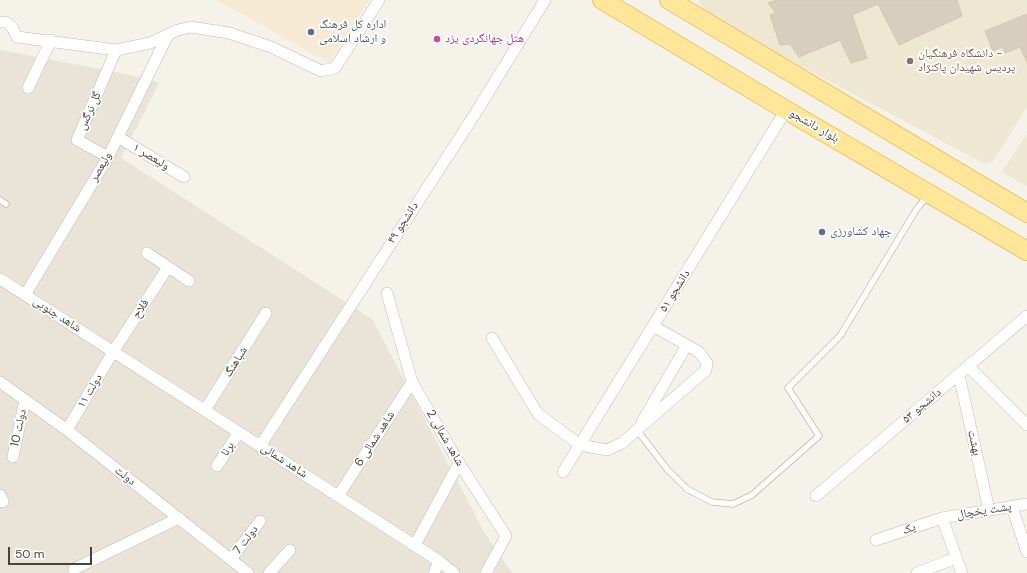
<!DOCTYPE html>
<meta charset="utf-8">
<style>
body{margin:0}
#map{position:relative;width:1027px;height:573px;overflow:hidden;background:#f5f2e9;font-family:"DM Sans",sans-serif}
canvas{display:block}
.scale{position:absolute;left:8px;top:547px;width:84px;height:18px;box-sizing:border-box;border:2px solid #494337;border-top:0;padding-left:5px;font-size:12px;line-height:14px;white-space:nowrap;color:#494337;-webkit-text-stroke:3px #fff;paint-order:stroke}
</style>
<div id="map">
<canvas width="1027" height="573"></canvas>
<div class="scale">50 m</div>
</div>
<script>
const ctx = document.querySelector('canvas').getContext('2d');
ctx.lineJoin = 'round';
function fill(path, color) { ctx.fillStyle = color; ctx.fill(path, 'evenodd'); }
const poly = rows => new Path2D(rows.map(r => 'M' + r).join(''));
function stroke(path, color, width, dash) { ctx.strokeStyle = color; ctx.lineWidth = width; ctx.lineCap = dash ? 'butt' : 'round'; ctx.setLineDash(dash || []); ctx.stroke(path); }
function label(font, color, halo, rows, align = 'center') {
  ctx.font = font + ' "DM Sans","Noto Naskh Arabic",sans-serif'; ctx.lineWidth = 3.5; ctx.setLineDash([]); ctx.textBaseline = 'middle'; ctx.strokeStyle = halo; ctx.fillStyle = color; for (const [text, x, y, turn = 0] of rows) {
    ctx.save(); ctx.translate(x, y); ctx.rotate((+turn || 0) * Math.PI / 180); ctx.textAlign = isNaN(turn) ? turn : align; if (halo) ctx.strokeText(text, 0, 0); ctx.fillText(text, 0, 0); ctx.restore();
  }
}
const residential = poly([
 [0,50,126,74,159,83,121,158,372,319,484,532,512,573,0,573]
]);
const commercial = poly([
 [217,0,369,0,329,63]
]);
const education = poly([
 [699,0,1027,0,1027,107,993,161,985,164,707,16,698,1],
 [1027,134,1027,187,1002,172]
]);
const building = poly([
 [777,0,957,0,962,16,899,45,878,4,852,15,867,58,851,63,840,40,799,57,790,44,780,45,770,15,776,13,768,3,777,0],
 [1027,14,1027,62,1020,47,1005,53,1002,47,993,51,985,31,1027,14]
]);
const lane = poly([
 [0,200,6,204],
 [637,430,667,469,687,489,712,502,733,504,752,495,819,436,788,388,840,336,916,210,928,195]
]);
const street = poly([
 [0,22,6,22,12,27,17,37,116,50,150,43,178,30,191,27,229,33,271,47,321,71,335,68,379,0],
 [28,88,51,40],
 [118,137,184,177],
 [108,157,77,140,116,50],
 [147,253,189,281],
 [0,279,439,561,454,573],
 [387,293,412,382,459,463,506,536,486,573],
 [25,295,108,157,168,35],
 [492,338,538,414,580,445,607,450,622,443,706,370,707,363,699,352,653,326],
 [968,366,1027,425],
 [959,375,989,510],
 [0,382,67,430,248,573],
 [205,410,266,313],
 [642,422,687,345],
 [67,430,113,352,168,267],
 [260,446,475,114,545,0],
 [13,457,25,400],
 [217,466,239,432],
 [563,472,786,110],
 [0,495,3,502],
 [338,496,412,382],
 [816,496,1027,316],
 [1012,507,1027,552],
 [942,518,962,573],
 [876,540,942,518,1027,504],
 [415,545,459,463],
 [231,559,260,521],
 [74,569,179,518],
 [269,573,290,550],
 [434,573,439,561],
 [917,573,956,558]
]);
const primary = poly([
 [602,0,786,110,1027,251],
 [669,0,1027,213]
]);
const markers = [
 [311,32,4,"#5c6f8a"],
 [437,39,4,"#d1479c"],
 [910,61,4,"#8d6e63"],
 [822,232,4,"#5c6f8a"]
];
const serviceNames = [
 ["اداره کل فرهنگ",319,25],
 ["و ارشاد اسلامی",319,39],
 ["جهاد کشاورزی",830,232]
];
const hotelNames = [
 ["هتل جهانگردی یزد",445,39]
];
const educationNames = [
 ["دانشگاه فرهنگیان -",918,54],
 ["پردیس شهیدان پاکنژاد",918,68]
];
const streetNames = [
 ["گل نرگس",90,111,-66],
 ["بلوار دانشجو",814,126,30],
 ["ولیعصر ۱",151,157,31],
 ["ولیعصر",101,167,-60],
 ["دانشجو ۴۹",403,223,-57],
 ["دانشجو ۵۱",675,291,-58],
 ["فلاح",141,309,-57],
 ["شاهد جنوبی",57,315,33],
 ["شباهنگ",236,362,-58],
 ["دولت ۱۱",90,391,-59],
 ["دانشجو ۵۳",922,406,-40],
 ["دولت 10",19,428,-78],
 ["شاهد شمالی 2",445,438,60],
 ["شاهد شمالی 6",375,439,-57],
 ["بهشت",974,443,77],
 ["برنا",228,449,-57],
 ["شاهد شمالی",284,461,33],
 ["دولت",125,476,38],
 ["پشت یخچال",984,511,-9],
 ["یک",909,529,-19],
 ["دولت 7",246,540,-53]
];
fill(residential, '#e9e4d7');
fill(commercial, '#f6ead5');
fill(education, '#eee8d3');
fill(building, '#d7cebe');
stroke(building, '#d2c6b1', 1);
stroke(lane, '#c1baac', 7);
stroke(street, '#c1baac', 12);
stroke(primary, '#e6c566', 20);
stroke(lane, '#fff', 5.5);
stroke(street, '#fff', 11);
stroke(primary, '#ffe698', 18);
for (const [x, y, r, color] of markers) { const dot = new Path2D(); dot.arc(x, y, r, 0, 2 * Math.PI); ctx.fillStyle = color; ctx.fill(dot); stroke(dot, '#fff', 1.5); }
label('12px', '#4e5e75', '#fff', serviceNames, 'left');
label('12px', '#b23c85', '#fff', hotelNames, 'left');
label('12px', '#785e54', '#fff', educationNames, 'left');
label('12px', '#494337', '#fff', streetNames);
</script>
